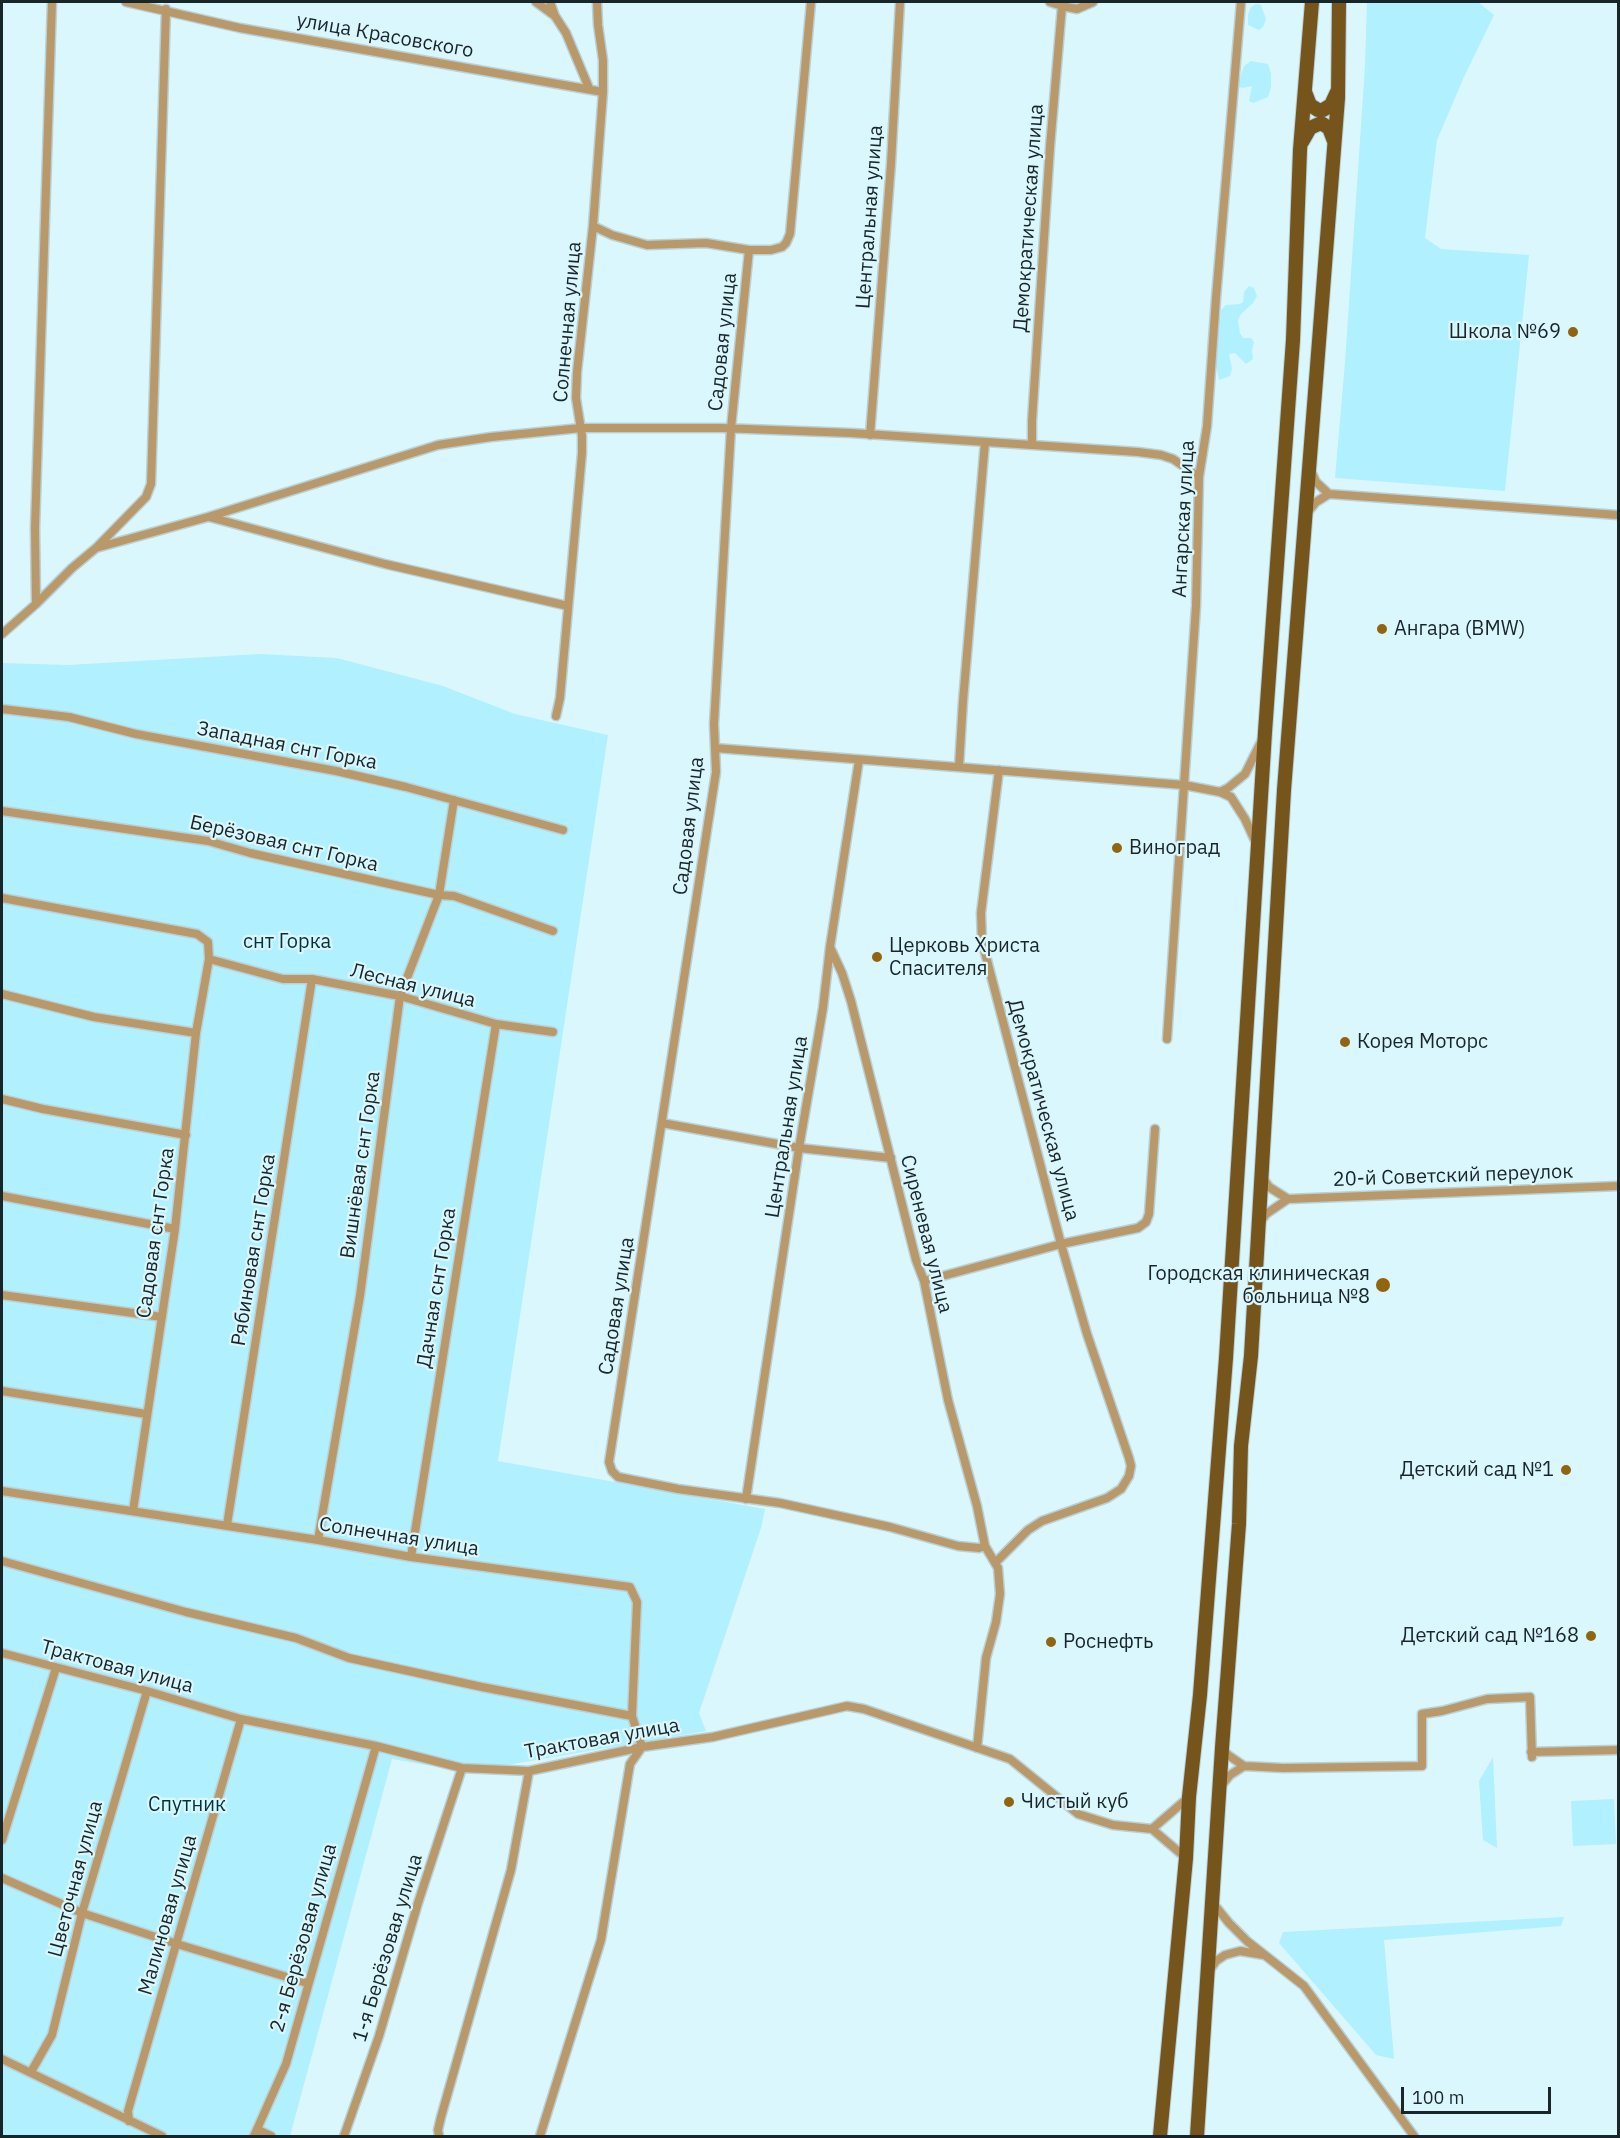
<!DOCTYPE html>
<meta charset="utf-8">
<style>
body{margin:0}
#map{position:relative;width:1620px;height:2138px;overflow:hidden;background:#dbf7fe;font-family:"IBM Plex Sans",sans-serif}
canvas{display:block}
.frame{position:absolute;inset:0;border:3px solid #192629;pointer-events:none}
.scale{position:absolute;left:1401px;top:2087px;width:150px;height:27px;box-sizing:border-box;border:3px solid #192629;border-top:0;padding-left:8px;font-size:18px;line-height:21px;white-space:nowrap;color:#192629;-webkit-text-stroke:4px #dbf7fe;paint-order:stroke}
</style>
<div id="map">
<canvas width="1620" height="2138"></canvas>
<div class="frame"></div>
<div class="scale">100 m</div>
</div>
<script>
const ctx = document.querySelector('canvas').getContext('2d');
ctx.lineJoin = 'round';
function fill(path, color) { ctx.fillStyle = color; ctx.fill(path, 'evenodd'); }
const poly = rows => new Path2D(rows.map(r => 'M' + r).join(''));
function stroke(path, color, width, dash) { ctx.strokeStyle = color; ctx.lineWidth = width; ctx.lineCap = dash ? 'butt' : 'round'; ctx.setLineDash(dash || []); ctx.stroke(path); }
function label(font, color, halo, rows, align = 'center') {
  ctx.font = font + ' "IBM Plex Sans",sans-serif'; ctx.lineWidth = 4.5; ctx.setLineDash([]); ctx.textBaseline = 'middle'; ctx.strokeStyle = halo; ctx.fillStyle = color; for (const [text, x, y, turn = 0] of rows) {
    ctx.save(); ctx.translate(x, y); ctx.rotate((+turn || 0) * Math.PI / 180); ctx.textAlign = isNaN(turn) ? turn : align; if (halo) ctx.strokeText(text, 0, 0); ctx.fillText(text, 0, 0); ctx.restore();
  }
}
const green = poly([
 [1367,2,1478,2,1494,15,1464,77,1437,140,1425,238,1441,249,1529,255,1505,491,1335,478,1345,362,1365,66],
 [1256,4,1261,5,1266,19,1263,27,1259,30,1248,25,1248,14,1251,7],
 [1251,61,1268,64,1271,74,1271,87,1268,97,1253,103,1249,101,1252,86,1243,88,1239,87,1238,84,1244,66],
 [1249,286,1254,288,1257,296,1253,303,1241,314,1238,320,1240,333,1243,338,1251,338,1254,342,1252,350,1253,359,1246,364,1235,353,1229,354,1232,369,1230,376,1219,380,1216,365,1221,310,1226,305,1240,304,1243,302,1244,292],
 [260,654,337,658,443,686,515,714,608,735,498,1461,765,1509,761,1528,699,1713,706,1731,466,1772,392,1759,290,2136,2,2136,2,663,68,665],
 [1493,1757,1497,1848,1483,1840,1479,1781],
 [1614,1799,1616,1844,1573,1846,1571,1801],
 [1564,1917,1561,1926,1384,1940,1394,2059,1376,2055,1279,1943,1283,1932]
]);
const minor = poly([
 [126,2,240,28,603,92],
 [536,2,555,16],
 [550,2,555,16,566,33,589,88],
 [811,2,790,234,786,243,782,247,771,250,749,250,731,428,714,724,716,772,609,1462,612,1471,618,1477,678,1489,780,1503,890,1527,958,1546,979,1548,985,1546,977,1506,948,1400,924,1281,916,1260,851,1001,842,973,830,947],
 [1062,6,1077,9,1093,2],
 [593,226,612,235,647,245,706,243,749,250],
 [870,435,891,164,900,2],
 [1032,445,1032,421,1050,147,1062,6,1050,2],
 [1311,471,1316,482,1329,494],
 [1329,494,1618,515],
 [1307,513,1316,502,1329,494],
 [209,517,385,564,568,606],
 [96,548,146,497,151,484,166,9],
 [36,604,72,568,96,548,208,517,438,445,491,437,581,428,722,428,851,433,1138,452,1161,455,1173,459,1199,477],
 [2,634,36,604,35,528,52,2],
 [2,709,69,717,136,734,336,771,406,787,563,830],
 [556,716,560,698,582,453,582,436,576,398,577,372,593,226,603,92,603,60,598,25,597,2],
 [715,748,1184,785,1220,792,1231,797,1245,819,1256,843],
 [959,767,963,701,985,442],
 [1220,792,1228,788,1245,774,1262,740],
 [2,811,208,841,250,853,439,895,454,896,553,931],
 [2,898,197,934,208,942,209,959,283,979,312,979,400,996,496,1024,553,1032],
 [2,994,94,1017,196,1033],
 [1167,1039,1196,606,1199,477,1207,426,1216,298,1241,2],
 [2,1099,43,1109,186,1135],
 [662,1123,799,1148,891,1158],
 [1262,1177,1269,1187,1288,1199,1618,1186],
 [2,1196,175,1229],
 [1261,1221,1266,1214,1288,1199],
 [924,1281,1061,1244,982,941,981,913,999,770],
 [2,1295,162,1317],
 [2,1391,146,1414],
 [2,1491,318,1540,411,1557,630,1587,637,1602,632,1716,642,1747],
 [746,1499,799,1148,823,1008,830,947,859,760],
 [133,1511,175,1229,196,1033,209,959],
 [227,1525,312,979],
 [318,1540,360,1296,400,996,439,895,454,800],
 [411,1557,496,1024],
 [2,1561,186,1612,296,1638,349,1658,482,1687,632,1716],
 [996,1562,1028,1530,1042,1521,1107,1498,1121,1489,1129,1476,1131,1466,1129,1458,1087,1334,1061,1244,1138,1228,1146,1222,1149,1214,1155,1129],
 [2,1653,147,1691,241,1719,376,1746,462,1768,529,1771,642,1747,713,1737,847,1706,864,1709,1010,1759,1078,1814,1113,1825,1152,1829],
 [977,1748,986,1658,996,1622,1000,1594,998,1568,985,1546],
 [1222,1748,1228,1755,1244,1766,1283,1768,1422,1766,1422,1714,1442,1711,1487,1699,1530,1697,1532,1757],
 [1531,1752,1618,1750],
 [1221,1786,1230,1775,1244,1766],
 [1152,1829,1189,1797],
 [1152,1829,1186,1858],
 [2,1840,56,1668],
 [2,1878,82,1913,177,1944,307,1983],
 [1212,1902,1229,1923,1247,1941,1304,1986,1414,2136],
 [1209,1971,1216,1961,1225,1955,1240,1951,1264,1955],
 [2,2059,162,2136],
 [31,2072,52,2035,82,1913,147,1691],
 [129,2121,128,2111,241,1719],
 [258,2130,271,2136],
 [254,2136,286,2064,376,1746],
 [344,2136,379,2036,418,1903,462,1768],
 [439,2136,438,2130,441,2117,511,1870,529,1771],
 [540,2136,601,1940,630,1764,642,1747]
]);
const primary = poly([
 [1305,92,1310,105,1318,110,1323,110,1331,105,1337,92],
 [1302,142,1310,128,1321,123,1329,128,1334,141],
 [1160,2136,1186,1858,1189,1797,1200,1695,1226,1358,1265,732,1293,340,1300,150,1312,2],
 [1197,2136,1222,1748,1239,1524,1241,1446,1251,1356,1284,790,1338,98,1339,2]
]);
const markers = [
 [1573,332,6,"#91640e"],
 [1382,629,6,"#91640e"],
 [1117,848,6,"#91640e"],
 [877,957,6,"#91640e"],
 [1345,1042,6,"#91640e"],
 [1383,1285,8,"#91640e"],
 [1566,1470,6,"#91640e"],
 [1591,1636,6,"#91640e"],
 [1051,1642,6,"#91640e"],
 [1009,1802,6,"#91640e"]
];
const streetNames = [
 ["улица Красовского",385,36,10],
 ["Центральная улица",870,217,-86],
 ["Демократическая улица",1029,218,-86],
 ["Солнечная улица",568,322,-85],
 ["Садовая улица",723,342,-84],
 ["Ангарская улица",1184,519,-87],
 ["Западная снт Горка",287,746,11],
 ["Садовая улица",689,826,-83],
 ["Берёзовая снт Горка",284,844,13],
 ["Лесная улица",413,986,14],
 ["Демократическая улица",1043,1110,75],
 ["Центральная улица",787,1127,-81],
 ["Вишнёвая снт Горка",361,1165,-82],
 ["20-й Советский переулок",1453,1176,-2],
 ["Садовая снт Горка",156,1233,-82],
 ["Сиреневая улица",926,1234,76],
 ["Рябиновая снт Горка",254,1250,-81],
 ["Дачная снт Горка",437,1288,-81],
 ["Садовая улица",617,1306,-81],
 ["Солнечная улица",399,1537,9],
 ["Трактовая улица",117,1667,15],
 ["Трактовая улица",602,1739,-10],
 ["Цветочная улица",76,1879,-75],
 ["Малиновая улица",168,1915,-74],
 ["2-я Берёзовая улица",304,1938,-74],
 ["1-я Берёзовая улица",388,1948,-73]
];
const poiNames = [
 ["Школа №69",1561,332,"right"],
 ["Ангара (BMW)",1394,629],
 ["Виноград",1129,848],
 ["Церковь Христа",889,946],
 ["Спасителя",889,969],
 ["Корея Моторс",1357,1042],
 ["Городская клиническая",1370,1274,"right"],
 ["больница №8",1370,1297,"right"],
 ["Детский сад №1",1554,1470,"right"],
 ["Детский сад №168",1579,1636,"right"],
 ["Роснефть",1063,1642],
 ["Чистый куб",1021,1802]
];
const parkNames = [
 ["снт Горка",287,942],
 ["Спутник",187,1805]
];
fill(green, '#b0f0ff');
stroke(minor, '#b8d1d8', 11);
stroke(primary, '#b8d1d8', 16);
stroke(minor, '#b9996a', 8);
stroke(primary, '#76551c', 14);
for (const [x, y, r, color] of markers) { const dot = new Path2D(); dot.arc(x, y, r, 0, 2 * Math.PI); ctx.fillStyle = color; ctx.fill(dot); stroke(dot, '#dbf7fe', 2); }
label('20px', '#192629', '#dbf7fe', streetNames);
label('20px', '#192629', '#dbf7fe', poiNames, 'left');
label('20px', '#00343d', '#dbf7fe', parkNames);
</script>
